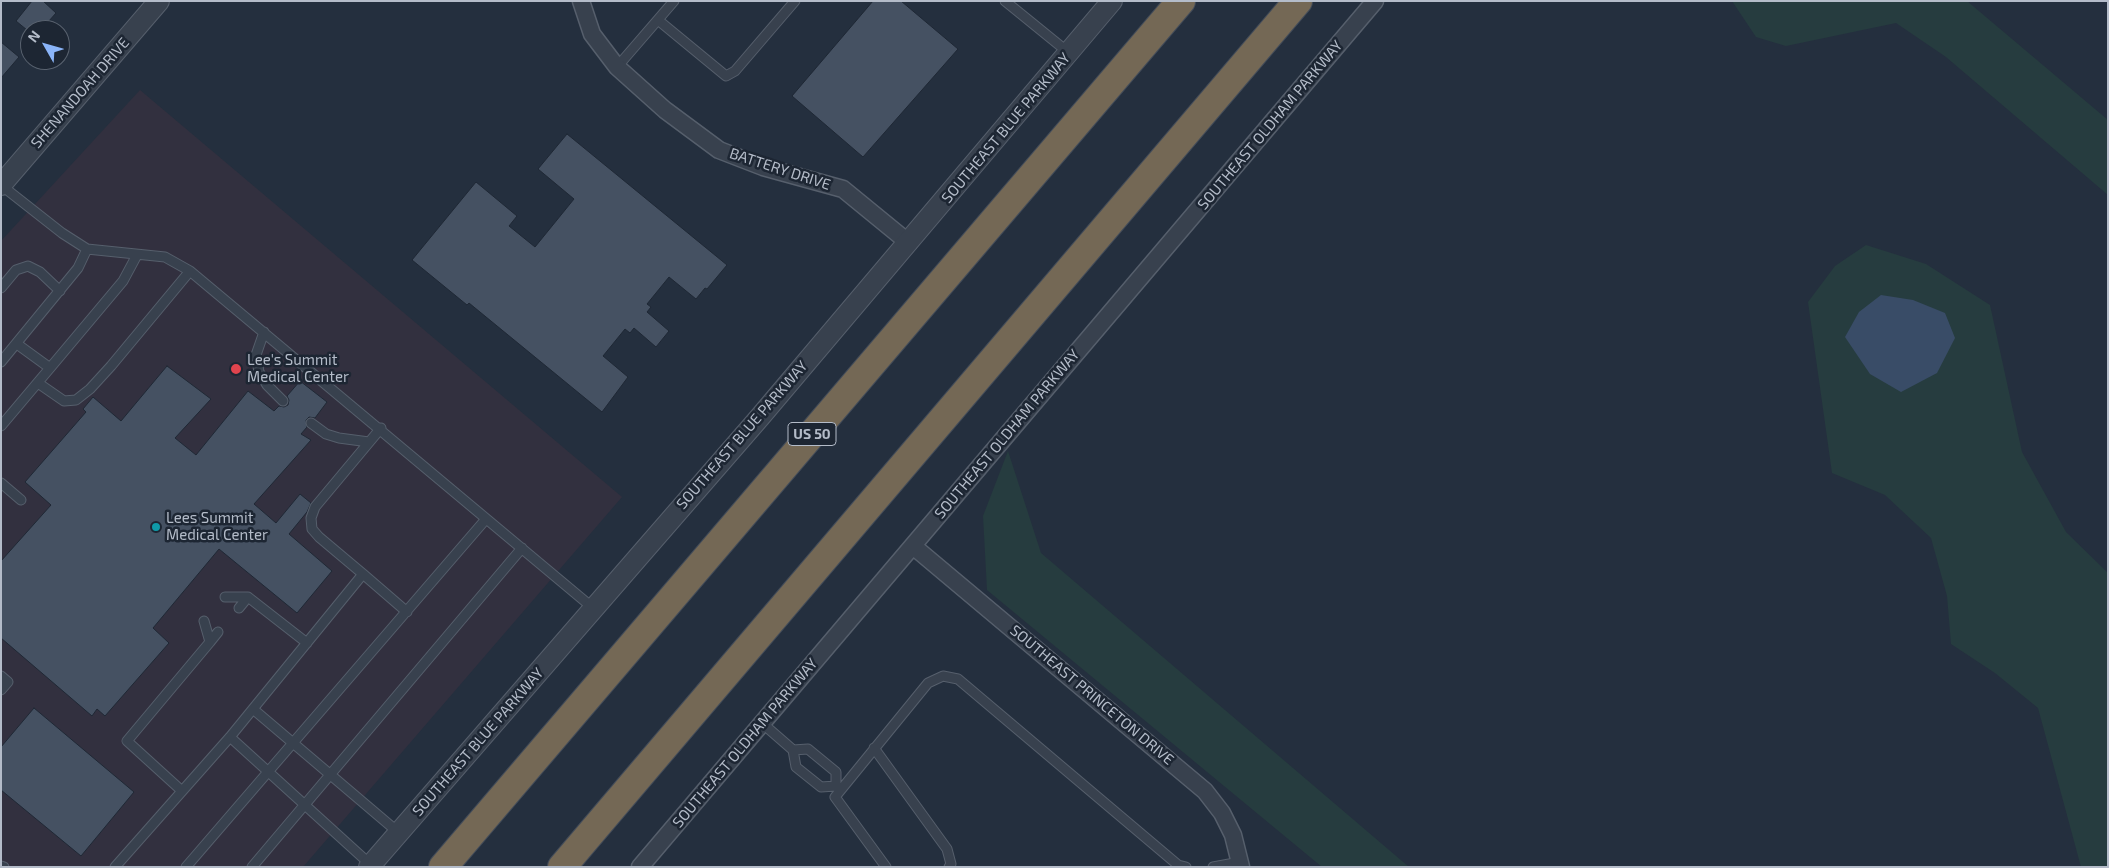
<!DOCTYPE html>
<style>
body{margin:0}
#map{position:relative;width:2109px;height:868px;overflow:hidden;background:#242f3e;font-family:"Exo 2",sans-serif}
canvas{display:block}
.frame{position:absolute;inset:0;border:2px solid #b4bcc9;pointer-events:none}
.north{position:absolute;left:20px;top:20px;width:50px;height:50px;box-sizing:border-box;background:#1d2633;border:1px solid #59626f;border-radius:50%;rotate:308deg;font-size:14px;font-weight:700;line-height:20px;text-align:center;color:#b4bcc9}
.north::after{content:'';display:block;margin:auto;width:18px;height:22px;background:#8ab4f8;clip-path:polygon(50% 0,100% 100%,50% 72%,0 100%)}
</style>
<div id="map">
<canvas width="2109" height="868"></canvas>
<div class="frame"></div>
<div class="north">N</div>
</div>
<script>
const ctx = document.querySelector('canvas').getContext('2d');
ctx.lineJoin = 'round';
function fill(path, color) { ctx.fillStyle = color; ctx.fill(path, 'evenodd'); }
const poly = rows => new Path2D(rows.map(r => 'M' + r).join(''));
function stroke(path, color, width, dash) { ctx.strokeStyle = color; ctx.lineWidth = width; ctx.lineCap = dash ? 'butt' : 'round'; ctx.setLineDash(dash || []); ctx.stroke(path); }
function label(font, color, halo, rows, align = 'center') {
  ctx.font = font + ' "Exo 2",sans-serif'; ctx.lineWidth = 5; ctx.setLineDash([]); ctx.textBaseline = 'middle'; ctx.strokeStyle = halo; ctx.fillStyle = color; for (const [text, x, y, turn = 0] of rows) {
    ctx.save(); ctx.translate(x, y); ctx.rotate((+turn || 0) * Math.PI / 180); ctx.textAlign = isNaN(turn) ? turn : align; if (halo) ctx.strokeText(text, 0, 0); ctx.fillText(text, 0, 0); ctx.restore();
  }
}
const medical = poly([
 [140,90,622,497,303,867,1,867,1,241]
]);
const green = poly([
 [1732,1,1967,1,2108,120,2108,195,1946,57,1896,23,1786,46,1756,37],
 [1866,245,1926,264,1990,305,2022,452,2066,532,2108,573,2108,867,2081,867,2038,708,1995,673,1951,644,1947,596,1931,538,1885,495,1832,473,1808,302,1835,266],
 [1008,451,1041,553,1409,867,1322,867,987,590,983,516]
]);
const water = poly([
 [1881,295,1913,300,1945,313,1955,338,1937,373,1901,392,1870,374,1845,337,1859,312]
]);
const building = poly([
 [32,1,43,1,56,13,41,30,27,30,16,21,32,1],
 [873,1,901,1,958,49,863,157,792,96,873,1],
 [1,42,19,57,1,78,1,42],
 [567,134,727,265,707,289,705,288,696,299,669,277,647,304,651,307,647,312,669,331,656,347,634,328,630,333,625,329,603,356,628,377,602,412,469,303,467,305,412,260,476,182,517,216,509,226,535,247,574,199,538,169,567,134],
 [167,366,211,399,175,438,196,455,248,391,274,411,279,406,284,407,288,405,289,400,287,396,300,381,327,402,315,418,309,417,306,420,307,427,301,434,311,440,254,504,276,523,300,494,311,503,307,512,289,534,332,571,297,613,219,549,153,628,169,643,105,716,97,709,92,716,1,638,1,561,51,505,25,482,86,412,83,409,93,397,121,421,167,366],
 [34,708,134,792,81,856,1,790,1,747,34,708]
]);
const service = poly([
 [1005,1,1069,53],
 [658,20,726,76,735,71,795,1],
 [617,67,674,1],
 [1,185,62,233,87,249,165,257,190,271,593,608],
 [1,288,16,270,28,266,40,272,60,291],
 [264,332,256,355,259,372,267,385,283,401],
 [17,344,50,368,123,281,137,255],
 [1,362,78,268,87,249],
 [38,383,64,401,76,400,90,389,111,366,190,271],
 [311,423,326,434,339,438,369,442],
 [1,426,50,368],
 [1,483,21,500],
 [363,574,319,537,312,529,311,518,315,507,381,428],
 [225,597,248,597,307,643],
 [239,608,248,597],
 [210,642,218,632],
 [1,676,8,682,1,690],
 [253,709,399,833],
 [762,723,793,750],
 [230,737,371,865],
 [874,748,947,849,951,864,949,867],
 [836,786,821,787,796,767,793,750,808,749,836,772,836,786,840,789],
 [182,791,127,741,210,642,204,621],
 [1,866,4,867],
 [115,867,230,737,363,574,407,612],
 [186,867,486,519],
 [252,867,522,548],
 [886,867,835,797,928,683,943,676,958,679,1178,865,1186,867],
 [1213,867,1240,862]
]);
const minor = poly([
 [581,1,592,34,617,67,665,110,719,150,763,167,843,189,909,243],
 [913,546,1205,791,1222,813,1233,835,1241,867],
 [640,867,1375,1]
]);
const tertiary = poly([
 [1,185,159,1],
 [369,867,760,417,1112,1]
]);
const motorway = poly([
 [443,867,1181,1],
 [562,867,1298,1]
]);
const markers = [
 [236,369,6,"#e0444e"],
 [156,527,5,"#0f9aa8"]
];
const shields = [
 [812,434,48]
];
const shieldNames = [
 ["US 50",812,434]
];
const streetNames = [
 ["SHENANDOAH DRIVE",80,93,-49],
 ["SOUTHEAST OLDHAM PARKWAY",1270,125,-50],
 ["SOUTHEAST BLUE PARKWAY",1006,128,-50],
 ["BATTERY DRIVE",780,169,18],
 ["SOUTHEAST OLDHAM PARKWAY",1007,434,-50],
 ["SOUTHEAST BLUE PARKWAY",742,435,-49],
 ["SOUTHEAST PRINCETON DRIVE",1092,695,40],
 ["SOUTHEAST BLUE PARKWAY",478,742,-49],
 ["SOUTHEAST OLDHAM PARKWAY",745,743,-50]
];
const poiNames = [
 ["Lee's Summit",247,360],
 ["Medical Center",247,377],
 ["Lees Summit",166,518],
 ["Medical Center",166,535]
];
fill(medical, '#32303f');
fill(green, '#263c3f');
fill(water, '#394c67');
fill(building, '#455162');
stroke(building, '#1f2835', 1);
stroke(service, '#565f6c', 11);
stroke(minor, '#565f6c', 19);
stroke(tertiary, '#565f6c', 22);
stroke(motorway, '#434c59', 30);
stroke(service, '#38414e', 9);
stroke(minor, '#38414e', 16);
stroke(tertiary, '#38414e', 20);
stroke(motorway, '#746855', 28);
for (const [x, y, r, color] of markers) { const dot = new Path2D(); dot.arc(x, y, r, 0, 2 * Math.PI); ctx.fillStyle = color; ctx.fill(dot); stroke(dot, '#1d2633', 2); }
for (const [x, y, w] of shields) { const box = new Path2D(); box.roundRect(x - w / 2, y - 11.5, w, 23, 4); ctx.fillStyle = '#1d2633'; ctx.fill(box); stroke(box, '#b4bcc9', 1); }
label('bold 14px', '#b4bcc9', null, shieldNames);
label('15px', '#b4bcc9', '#1d2633', streetNames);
label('15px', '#b4bcc9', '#1d2633', poiNames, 'left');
</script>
